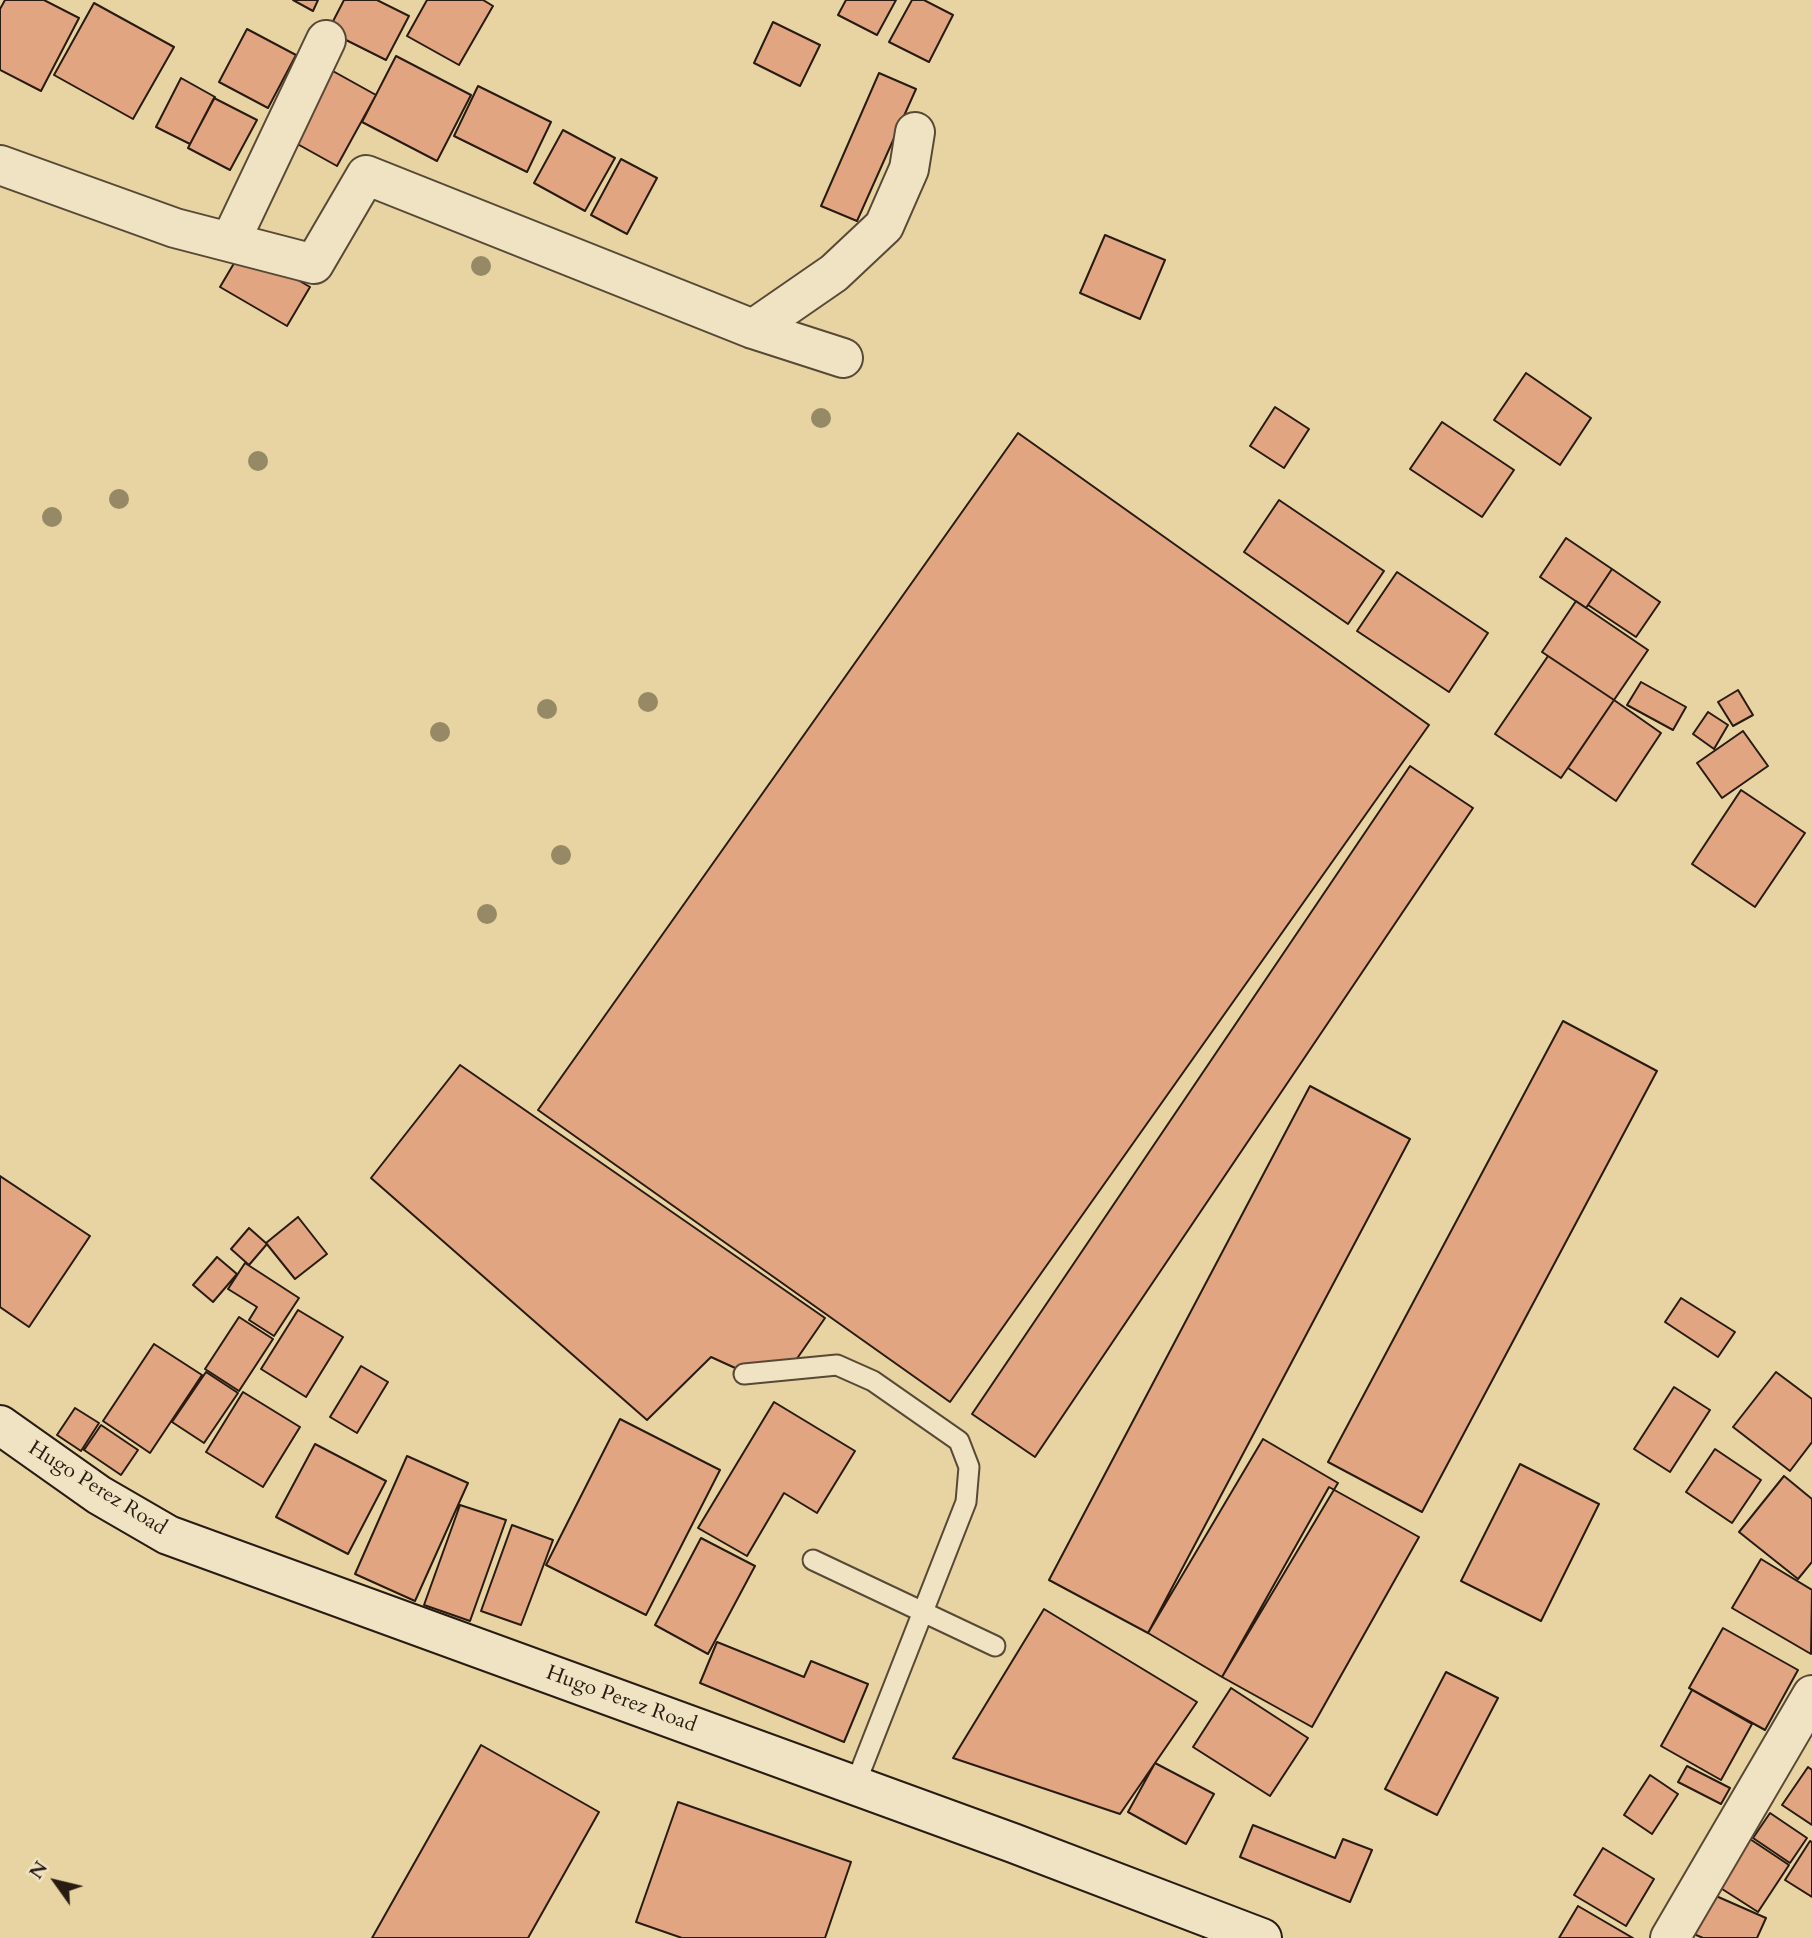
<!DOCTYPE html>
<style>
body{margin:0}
#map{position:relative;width:1812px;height:1938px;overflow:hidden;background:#e8d4a2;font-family:Cardo,serif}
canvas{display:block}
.north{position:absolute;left:21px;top:1847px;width:70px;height:70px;-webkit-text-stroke:5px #f0e3c3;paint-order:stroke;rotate:304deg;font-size:19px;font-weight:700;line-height:28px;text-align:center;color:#281b12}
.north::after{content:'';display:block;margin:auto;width:24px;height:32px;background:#281b12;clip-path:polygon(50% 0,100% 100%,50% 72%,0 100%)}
</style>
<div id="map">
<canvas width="1812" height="1938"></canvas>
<div class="north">N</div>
</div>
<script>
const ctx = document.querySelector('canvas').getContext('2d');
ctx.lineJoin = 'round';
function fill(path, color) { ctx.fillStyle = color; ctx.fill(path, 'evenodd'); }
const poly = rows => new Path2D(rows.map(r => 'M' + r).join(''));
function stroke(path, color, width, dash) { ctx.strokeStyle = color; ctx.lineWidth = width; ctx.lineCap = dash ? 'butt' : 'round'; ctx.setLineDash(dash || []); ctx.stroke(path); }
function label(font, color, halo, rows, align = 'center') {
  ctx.font = font + ' Cardo,serif'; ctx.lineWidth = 5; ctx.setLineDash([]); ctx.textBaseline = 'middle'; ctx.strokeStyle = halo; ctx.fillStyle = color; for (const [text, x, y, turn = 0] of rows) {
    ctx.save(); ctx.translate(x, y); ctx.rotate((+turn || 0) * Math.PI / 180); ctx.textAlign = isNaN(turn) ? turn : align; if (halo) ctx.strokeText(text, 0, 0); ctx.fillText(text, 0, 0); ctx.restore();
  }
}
const building = poly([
 [5,0,44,0,79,18,41,91,0,70,0,9,5,0],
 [293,0,318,0,313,11,293,0],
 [344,0,377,0,409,16,386,60,328,31,344,0],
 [427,0,483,0,493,6,459,65,407,36,427,0],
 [846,0,896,0,877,35,838,15,846,0],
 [912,0,924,0,953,15,929,62,889,42,912,0],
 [94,3,174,47,133,119,54,75,94,3],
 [773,22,820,45,800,86,754,63,773,22],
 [247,29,296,55,268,108,219,82,247,29],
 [396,56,471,95,437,161,362,122,396,56],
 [322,65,376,95,337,166,283,136,322,65],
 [879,73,916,89,857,221,821,206,879,73],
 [181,78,215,97,190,144,156,127,181,78],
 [478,86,551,122,527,172,454,136,478,86],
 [214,98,257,120,230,170,188,148,214,98],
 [563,130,615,158,585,211,534,183,563,130],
 [621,159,657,178,627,234,591,215,621,159],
 [1105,235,1165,260,1140,319,1080,293,1105,235],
 [243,248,310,287,287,326,220,287,243,248],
 [1526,373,1591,418,1560,465,1494,420,1526,373],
 [1275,407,1309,429,1284,468,1250,446,1275,407],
 [1442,422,1514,470,1482,517,1410,469,1442,422],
 [1018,433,1429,725,950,1402,538,1110,1018,433],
 [1279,500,1384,571,1348,624,1244,552,1279,500],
 [1566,538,1612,569,1586,608,1540,577,1566,538],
 [1612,569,1660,602,1636,637,1588,605,1612,569],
 [1397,572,1488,633,1449,692,1357,631,1397,572],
 [1576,601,1648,650,1614,700,1542,652,1576,601],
 [1548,656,1614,700,1561,778,1495,734,1548,656],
 [1641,682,1686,707,1673,730,1627,705,1641,682],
 [1738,690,1753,715,1733,726,1718,702,1738,690],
 [1614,700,1661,733,1616,801,1568,768,1614,700],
 [1708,712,1728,725,1714,749,1693,734,1708,712],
 [1743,731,1768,766,1722,798,1697,763,1743,731],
 [1410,766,1473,808,1035,1457,972,1414,1410,766],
 [1741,790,1805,833,1755,907,1692,864,1741,790],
 [1563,1021,1657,1071,1422,1512,1328,1462,1563,1021],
 [460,1065,825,1318,796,1360,744,1372,711,1357,647,1420,371,1178,460,1065],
 [1310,1086,1410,1139,1148,1633,1049,1580,1310,1086],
 [0,1176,90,1236,29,1327,0,1307,0,1176],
 [298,1217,327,1254,295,1279,266,1243,298,1217],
 [249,1228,267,1244,249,1265,231,1249,249,1228],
 [217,1257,237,1274,213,1302,193,1285,217,1257],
 [245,1263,299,1298,274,1336,249,1320,257,1307,228,1289,245,1263],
 [1681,1298,1735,1332,1718,1357,1665,1322,1681,1298],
 [298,1310,343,1337,306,1397,261,1369,298,1310],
 [239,1317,273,1339,239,1391,205,1369,239,1317],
 [154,1344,202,1375,150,1453,103,1421,154,1344],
 [361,1366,388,1382,357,1433,330,1417,361,1366],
 [206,1372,238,1393,204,1443,172,1422,206,1372],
 [1776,1372,1812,1399,1812,1442,1790,1471,1733,1427,1776,1372],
 [1674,1387,1710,1410,1670,1472,1634,1449,1674,1387],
 [243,1392,300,1427,263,1487,206,1452,243,1392],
 [774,1402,855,1451,817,1513,784,1493,747,1556,698,1528,774,1402],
 [75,1408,99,1423,81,1451,57,1435,75,1408],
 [620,1419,720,1470,646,1615,546,1565,620,1419],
 [101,1425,138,1450,121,1475,84,1450,101,1425],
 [1263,1439,1338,1483,1222,1677,1148,1633,1263,1439],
 [315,1444,386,1481,348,1554,276,1517,315,1444],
 [1715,1449,1761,1480,1732,1523,1686,1492,1715,1449],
 [407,1456,468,1483,415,1601,355,1574,407,1456],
 [1520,1464,1599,1504,1541,1621,1461,1581,1520,1464],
 [1784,1476,1812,1499,1812,1562,1798,1579,1739,1532,1784,1476],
 [1329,1487,1419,1537,1312,1727,1222,1677,1329,1487],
 [460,1505,506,1520,470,1621,424,1605,460,1505],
 [512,1525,553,1540,521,1625,481,1611,512,1525],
 [701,1538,755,1566,708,1654,655,1625,701,1538],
 [1761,1559,1812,1590,1811,1654,1732,1608,1761,1559],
 [1044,1609,1197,1702,1120,1814,953,1758,1044,1609],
 [1723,1628,1798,1670,1765,1730,1689,1688,1723,1628],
 [717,1642,804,1677,811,1661,868,1684,844,1742,700,1683,717,1642],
 [1446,1672,1498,1698,1437,1815,1385,1789,1446,1672],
 [1231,1688,1308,1738,1270,1796,1193,1747,1231,1688],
 [1692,1690,1752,1724,1721,1780,1661,1746,1692,1690],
 [481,1745,599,1812,528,1938,372,1938,481,1745],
 [1155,1763,1214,1794,1186,1844,1128,1812,1155,1763],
 [1687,1766,1730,1788,1721,1804,1678,1782,1687,1766],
 [1808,1767,1812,1770,1812,1825,1782,1805,1808,1767],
 [1650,1775,1678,1794,1652,1834,1624,1815,1650,1775],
 [678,1802,851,1862,825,1938,682,1938,636,1922,678,1802],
 [1770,1813,1807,1838,1790,1863,1753,1838,1770,1813],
 [1253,1825,1335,1858,1343,1839,1372,1850,1350,1902,1240,1857,1253,1825],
 [1750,1839,1789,1865,1758,1912,1719,1887,1750,1839],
 [1810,1841,1812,1842,1812,1897,1785,1880,1810,1841],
 [1603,1848,1654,1879,1626,1926,1574,1895,1603,1848],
 [1707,1892,1766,1918,1757,1938,1703,1938,1689,1932,1707,1892],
 [1578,1906,1633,1938,1559,1938,1578,1906]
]);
const lane = poly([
 [744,1374,837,1365,873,1381,959,1441,969,1467,966,1502,855,1785],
 [813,1560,995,1646]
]);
const street = poly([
 [0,165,175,228,314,264,366,175,753,329,843,358],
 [230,242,326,40],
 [753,329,834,273,884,226,909,169,915,132],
 [1670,1938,1812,1695]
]);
const secondary = poly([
 [0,1425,99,1495,168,1535,1013,1843,1262,1938]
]);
const trees = [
 [481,266],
 [821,418],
 [258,461],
 [119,499],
 [52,517],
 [648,702],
 [547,709],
 [440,732],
 [561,855],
 [487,914]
];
const streetNames = [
 ["Hugo Perez Road",97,1489,32],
 ["Hugo Perez Road",621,1700,20]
];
fill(building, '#e2a581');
stroke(building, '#281b12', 2);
stroke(lane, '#584936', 23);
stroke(street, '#584936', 42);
stroke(secondary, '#281b12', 42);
stroke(lane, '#f0e3c3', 19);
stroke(street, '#f0e3c3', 38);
stroke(secondary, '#f0e3c3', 38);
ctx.fillStyle = '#968966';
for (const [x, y] of trees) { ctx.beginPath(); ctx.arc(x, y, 10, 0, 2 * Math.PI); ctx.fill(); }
label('21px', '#281b12', '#f0e3c3', streetNames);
</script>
